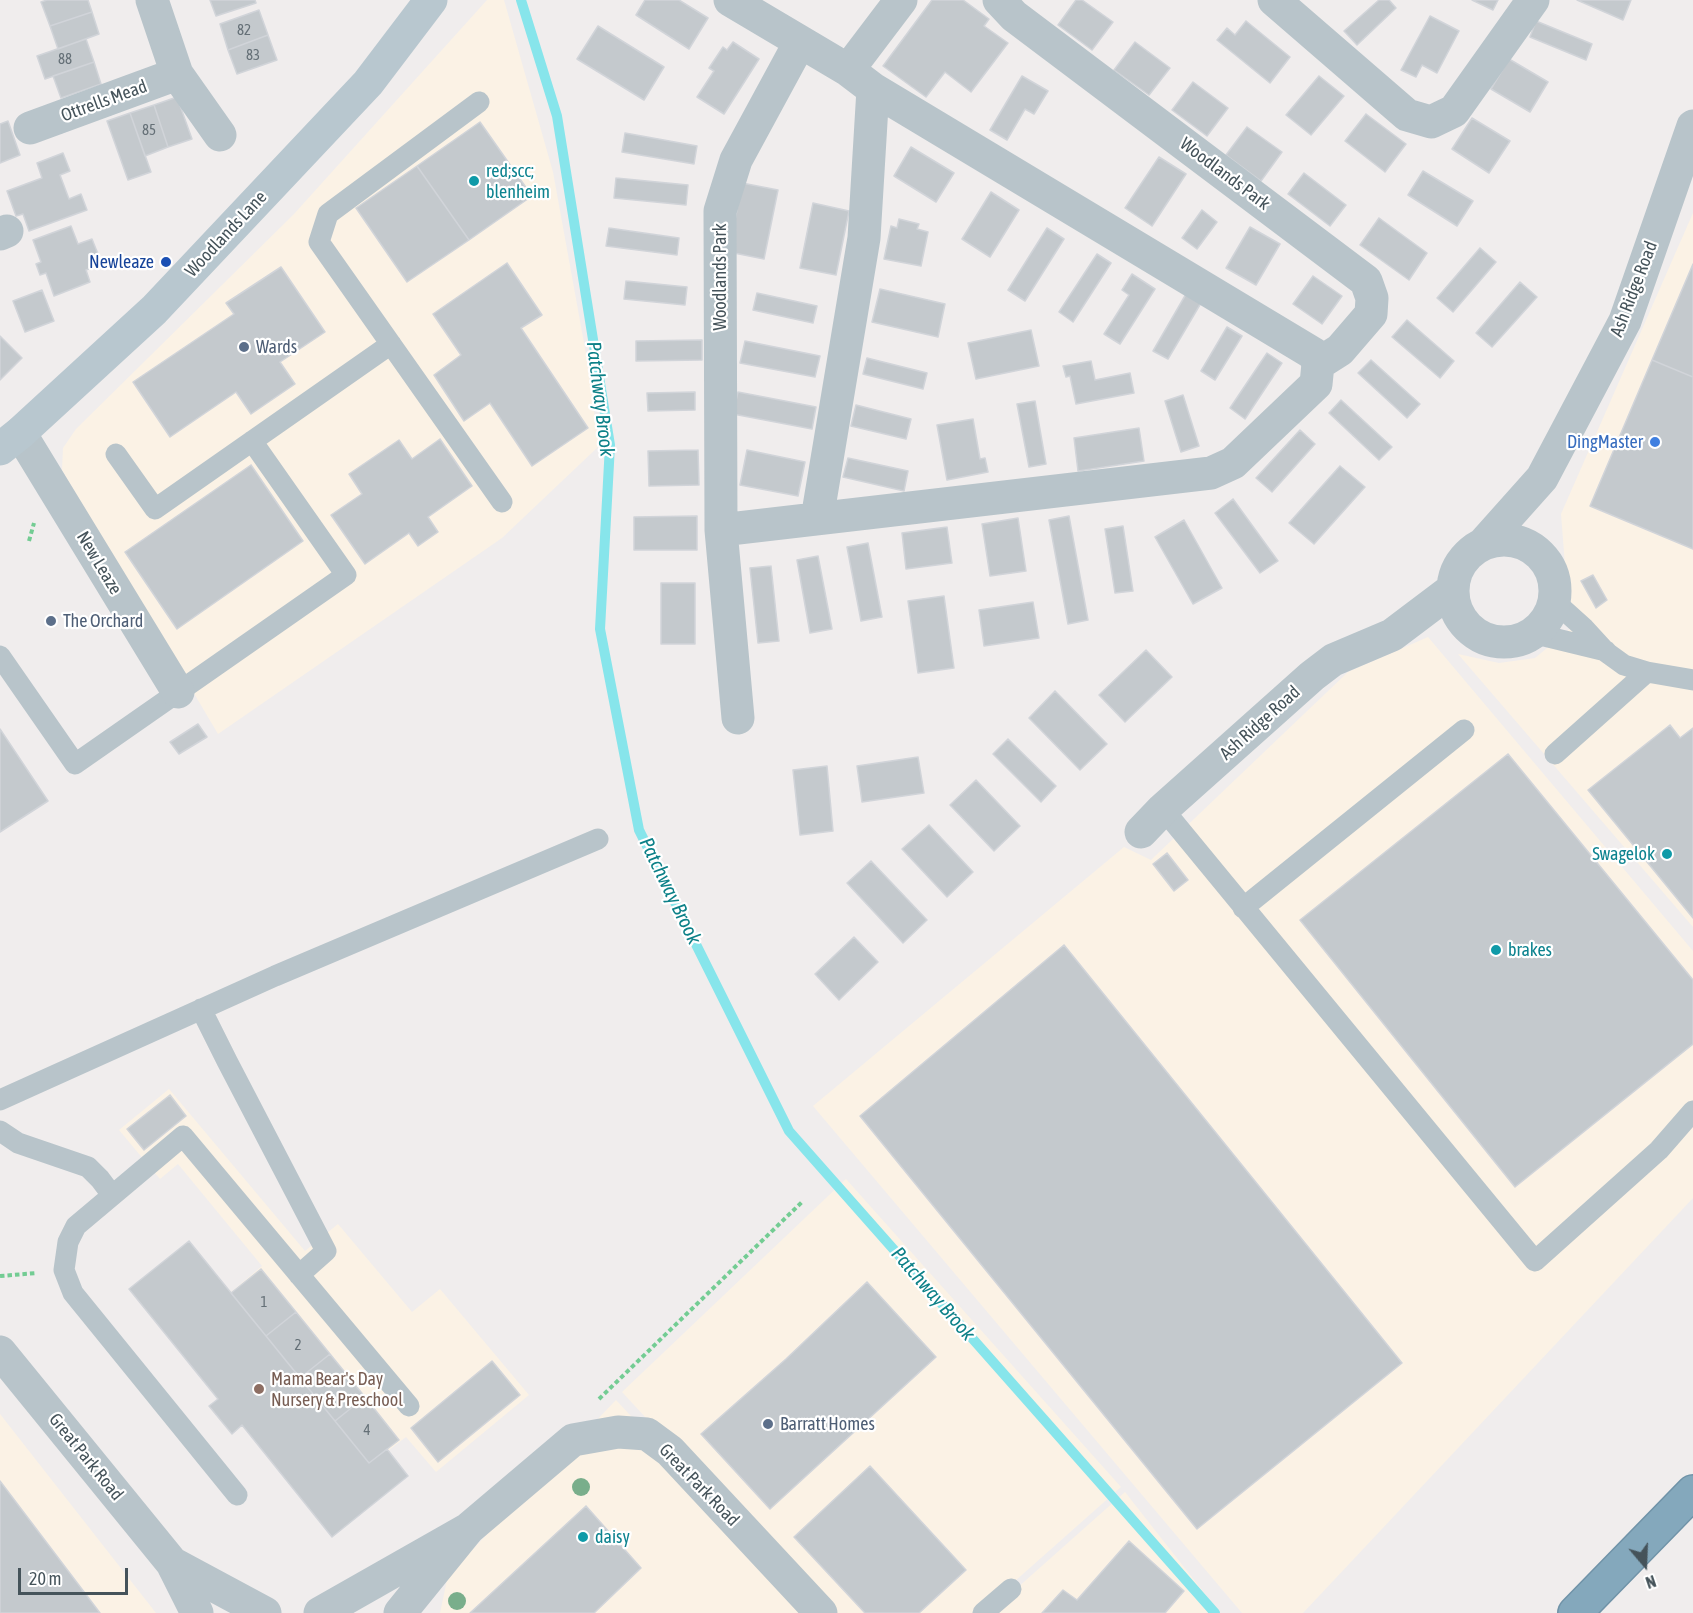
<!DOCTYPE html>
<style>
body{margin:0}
#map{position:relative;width:1693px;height:1613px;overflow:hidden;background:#f0eded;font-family:"Asap Condensed",sans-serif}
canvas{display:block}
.north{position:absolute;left:1615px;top:1535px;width:60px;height:60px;-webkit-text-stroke:4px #fff;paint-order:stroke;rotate:161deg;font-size:16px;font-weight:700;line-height:24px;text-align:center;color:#45535a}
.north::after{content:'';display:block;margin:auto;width:21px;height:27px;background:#45535a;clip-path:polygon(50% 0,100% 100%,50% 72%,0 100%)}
.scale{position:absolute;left:18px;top:1568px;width:110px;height:27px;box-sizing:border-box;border:3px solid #45535a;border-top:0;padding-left:8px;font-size:18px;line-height:21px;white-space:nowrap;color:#45535a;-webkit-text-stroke:4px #fff;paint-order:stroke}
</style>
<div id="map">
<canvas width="1693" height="1613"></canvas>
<div class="north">N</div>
<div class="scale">20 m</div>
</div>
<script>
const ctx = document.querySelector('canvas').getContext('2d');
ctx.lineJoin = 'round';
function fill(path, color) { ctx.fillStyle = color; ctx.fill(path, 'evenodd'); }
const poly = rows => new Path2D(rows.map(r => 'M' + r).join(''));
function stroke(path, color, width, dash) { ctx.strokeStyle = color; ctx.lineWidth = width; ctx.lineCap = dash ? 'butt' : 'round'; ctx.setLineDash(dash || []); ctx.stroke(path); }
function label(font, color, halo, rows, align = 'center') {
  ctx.font = font + ' "Asap Condensed",sans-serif'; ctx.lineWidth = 4.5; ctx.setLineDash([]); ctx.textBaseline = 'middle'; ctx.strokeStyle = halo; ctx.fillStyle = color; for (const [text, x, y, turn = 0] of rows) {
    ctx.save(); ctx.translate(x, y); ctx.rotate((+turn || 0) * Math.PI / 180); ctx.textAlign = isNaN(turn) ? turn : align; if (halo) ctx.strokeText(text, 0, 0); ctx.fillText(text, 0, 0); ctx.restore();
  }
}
const commercial = poly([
 [487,0,504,0,553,172,586,354,599,446,502,538,218,734,62,470,63,448,76,429,294,214],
 [1693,213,1693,927,1458,654,1499,663,1535,658,1570,629,1561,514],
 [1428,637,1693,951,1693,1198,1303,1613,1242,1613,813,1106,1124,847,1151,860,1348,672],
 [169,1089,305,1251,338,1224,412,1312,440,1289,529,1395,436,1472,406,1437,368,1466,230,1293,262,1266,178,1164,160,1179,119,1130],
 [846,1179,1121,1487,979,1613,827,1613,622,1392],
 [616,1400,815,1613,440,1613,448,1575],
 [0,1414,156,1613,0,1613],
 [1125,1492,1220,1613,989,1613]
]);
const stream = poly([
 [521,0,557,116,610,445,600,629,639,830,789,1131,1215,1613]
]);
const building = poly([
 [47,0,88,0,92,12,50,26,41,2,47,0],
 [210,0,255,0,256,3,216,16,210,0],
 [645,0,679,0,708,18,689,49,636,15,645,0],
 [932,0,963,0,989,19,984,26,1008,43,971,92,945,72,926,97,883,66,932,0],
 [1076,0,1082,0,1113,22,1092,50,1058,25,1076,0],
 [1379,0,1389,0,1396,8,1357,45,1344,31,1379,0],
 [1472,0,1498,0,1493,10,1472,0],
 [1577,0,1631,0,1623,20,1577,0],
 [259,10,268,35,228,50,220,24,259,10],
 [92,12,99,34,58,49,50,26,92,12],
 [1430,16,1459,31,1437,73,1422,65,1416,77,1401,70,1430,16],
 [1246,21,1290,57,1270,83,1217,40,1227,28,1235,35,1246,21],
 [1536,21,1592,44,1586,60,1530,37,1536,21],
 [598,26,664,67,644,100,577,59,598,26],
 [268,35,277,60,237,74,228,50,268,35],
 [86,39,94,62,45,79,37,56,86,39],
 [733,42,759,59,724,114,697,97,714,71,709,68,723,47,727,50,733,42],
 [1135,42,1170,68,1149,95,1114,70,1135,42],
 [1509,59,1548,82,1530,112,1491,89,1509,59],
 [94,62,101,84,61,98,53,76,94,62],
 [1022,76,1048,91,1034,114,1025,109,1007,140,990,130,1022,76],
 [1319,76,1344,96,1311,135,1286,115,1319,76],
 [1193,82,1228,108,1207,136,1172,110,1193,82],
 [177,97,192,139,168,147,154,105,177,97],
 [154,105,168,147,145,156,130,113,154,105],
 [130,113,151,172,128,180,107,121,130,113],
 [1366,114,1406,144,1385,172,1345,141,1366,114],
 [1472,118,1510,141,1489,173,1452,149,1472,118],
 [8,121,20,155,0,163,0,124,8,121],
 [480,122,532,196,469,240,417,166,480,122],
 [1247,127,1282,152,1261,181,1226,155,1247,127],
 [625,133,697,146,694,164,622,152,625,133],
 [911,147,954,173,936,202,894,176,911,147],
 [63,153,70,171,60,175,69,199,81,194,87,210,29,231,23,214,16,216,7,191,42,178,37,163,63,153],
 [1159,157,1186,174,1152,226,1125,208,1159,157],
 [417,166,469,240,407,282,356,208,417,166],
 [1423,171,1473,201,1457,226,1408,195,1423,171],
 [1304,173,1346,205,1330,226,1288,194,1304,173],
 [616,178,688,185,686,205,614,198,616,178],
 [742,183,778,190,764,259,729,252,742,183],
 [991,192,1019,210,990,257,962,239,991,192],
 [813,203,849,211,836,275,800,268,813,203],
 [1202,210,1217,222,1197,249,1182,238,1202,210],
 [1379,218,1427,253,1409,280,1360,245,1379,218],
 [899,219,919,224,917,229,928,232,921,266,884,259,891,226,897,228,899,219],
 [71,226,78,244,92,239,102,264,86,270,90,282,54,296,46,273,40,275,36,264,41,262,33,240,71,226],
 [1250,227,1280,244,1256,285,1226,268,1250,227],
 [609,228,679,238,677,255,606,246,609,228],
 [1047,228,1064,239,1025,301,1008,290,1047,228],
 [1480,248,1496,262,1453,312,1437,298,1480,248],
 [1097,254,1111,263,1073,322,1059,312,1097,254],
 [507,263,542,315,521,328,588,428,532,466,490,403,464,421,434,375,461,355,433,314,507,263],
 [1693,264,1693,377,1652,360,1693,264],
 [281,267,325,332,280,362,295,384,251,414,236,392,170,437,133,382,234,314,226,303,281,267],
 [1132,274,1155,289,1120,344,1104,334,1129,295,1122,290,1132,274],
 [1313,276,1342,296,1322,324,1293,304,1313,276],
 [626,281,687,287,685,305,624,299,626,281],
 [1520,282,1537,297,1492,347,1476,333,1520,282],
 [880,289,945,304,938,337,872,322,880,289],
 [42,290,54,321,25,332,13,301,42,290],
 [757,293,817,306,813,323,753,310,757,293],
 [1186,294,1201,303,1168,359,1153,351,1186,294],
 [1407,320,1454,361,1440,378,1392,337,1407,320],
 [1227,327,1242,336,1215,380,1201,371,1227,327],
 [1031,330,1039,366,976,379,968,343,1031,330],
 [0,336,22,358,0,380,0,336],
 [702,340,702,360,636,361,636,341,702,340],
 [745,341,820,356,815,377,740,363,745,341],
 [1267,353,1282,363,1245,419,1230,408,1267,353],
 [867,358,927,373,923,389,863,374,867,358],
 [1371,360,1420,404,1407,418,1358,373,1371,360],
 [1652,360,1693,377,1693,549,1590,506,1652,360],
 [1091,361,1095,380,1130,373,1134,393,1076,404,1070,376,1066,377,1063,366,1091,361],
 [695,392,695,410,648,411,647,393,695,392],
 [738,392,816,407,812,429,733,414,738,392],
 [1183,395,1199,446,1181,452,1165,401,1183,395],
 [1341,400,1392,447,1379,460,1329,413,1341,400],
 [1035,401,1046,464,1029,467,1017,404,1035,401],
 [856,405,911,419,906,439,851,426,856,405],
 [973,419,980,459,985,458,988,472,947,480,937,425,973,419],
 [1139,428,1144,461,1078,471,1074,438,1139,428],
 [1300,430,1315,444,1272,492,1256,478,1300,430],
 [440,439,472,486,428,517,438,532,418,546,409,533,365,564,331,515,362,494,349,474,399,440,412,459,440,439],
 [698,450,699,485,649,486,648,451,698,450],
 [747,450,805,462,798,496,740,485,747,450],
 [848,458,908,471,904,491,843,477,848,458],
 [251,465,303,541,177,629,125,552,251,465],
 [1340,466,1365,487,1314,544,1289,523,1340,466],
 [1233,499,1278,561,1260,573,1215,513,1233,499],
 [697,516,697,550,634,550,634,517,697,516],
 [1069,516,1088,620,1068,624,1049,520,1069,516],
 [1018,518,1026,571,990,576,982,524,1018,518],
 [1184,520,1222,588,1193,604,1155,537,1184,520],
 [1123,526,1133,591,1115,593,1105,529,1123,526],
 [947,527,952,563,906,569,902,533,947,527],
 [868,543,882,617,861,621,847,547,868,543],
 [818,556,832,629,810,633,797,560,818,556],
 [771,566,779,641,758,643,750,568,771,566],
 [1593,575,1607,600,1596,608,1581,581,1593,575],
 [661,583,695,583,695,644,661,644,661,583],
 [944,596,954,668,918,673,908,601,944,596],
 [1033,602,1039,638,984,646,979,610,1033,602],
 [1146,650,1172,677,1125,722,1099,695,1146,650],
 [1055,691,1107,744,1080,770,1029,718,1055,691],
 [198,724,207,737,179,754,170,742,198,724],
 [1670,725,1680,738,1693,728,1693,918,1588,790,1670,725],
 [0,729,48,801,0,832,0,729],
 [1008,739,1056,786,1041,802,993,754,1008,739],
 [1508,754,1693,980,1693,1044,1515,1187,1300,920,1508,754],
 [918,757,924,793,862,802,857,766,918,757],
 [827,766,833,831,800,835,793,770,827,766],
 [976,780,1020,826,994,851,950,805,976,780],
 [929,825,973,872,947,897,902,849,929,825],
 [1167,853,1188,880,1174,891,1153,864,1167,853],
 [871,861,927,920,903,943,847,883,871,861],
 [854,937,878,962,839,1000,815,974,854,937],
 [1064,945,1402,1363,1197,1529,860,1116,1064,945],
 [170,1095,186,1116,144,1150,127,1129,170,1095],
 [189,1241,369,1463,387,1449,408,1476,332,1537,242,1425,232,1434,209,1406,218,1399,129,1289,189,1241],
 [261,1269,296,1312,266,1336,231,1293,261,1269],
 [867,1282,936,1357,770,1509,701,1434,786,1359,867,1282],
 [296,1312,330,1354,300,1378,266,1336,296,1312],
 [330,1354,365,1397,335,1421,300,1378,330,1354],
 [492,1361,520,1395,438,1462,411,1428,492,1361],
 [365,1397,399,1440,369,1463,335,1421,365,1397],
 [870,1466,966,1570,919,1613,865,1613,794,1537,870,1466],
 [0,1481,100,1613,0,1613,0,1481],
 [586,1506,641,1568,594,1613,470,1613,586,1506],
 [1129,1541,1184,1591,1165,1613,1042,1613,1063,1590,1077,1600,1129,1541]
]);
const path = poly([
 [29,541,34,523],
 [0,1276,37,1273],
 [599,1399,803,1201]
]);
const lane = poly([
 [479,102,328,214,319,242,502,502],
 [116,454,155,509,391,344],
 [1554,601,1584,628,1606,652,1624,665,1647,672,1693,680],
 [1532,633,1606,651],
 [0,656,75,764,346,575,252,441],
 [1555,754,1647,672],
 [1163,809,1535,1261,1659,1150,1693,1111],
 [1243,908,1464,730],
 [201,1009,227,1061,326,1251,299,1275],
 [0,1100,275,976,598,839],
 [0,1131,18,1143,88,1167,100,1179,112,1195],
 [237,1495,73,1293,64,1270,68,1242,76,1226,183,1136,409,1406],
 [983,1613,1011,1589]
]);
const street = poly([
 [152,0,177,74,220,135],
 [999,0,1014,16,1366,281,1372,298,1371,314,1340,350,1318,364],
 [1274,0,1407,115,1431,122,1454,111,1533,0],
 [848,70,901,0],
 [30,128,177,74],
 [0,234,7,231],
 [20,433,178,692],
 [817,519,864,238,873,89],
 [721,530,1211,473,1233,463,1316,384,1318,364,1314,354,873,89,848,70,730,0],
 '1453 591a51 51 0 1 1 102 0a51 51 0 1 1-102 0Z',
 [1484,543,1542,478,1625,321,1693,126],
 [738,718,721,530,720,211,736,160,800,42],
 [1141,832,1163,809,1312,676,1333,660,1392,635,1453,589],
 [0,1352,172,1563,197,1613],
 [468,1529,573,1440,618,1432,647,1434,670,1451,821,1613],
 [172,1563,265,1613],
 [320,1613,468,1529,400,1613]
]);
const secondary = poly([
 [0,449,20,433,154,310,368,83,431,0]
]);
const highway = poly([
 [1575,1613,1693,1492]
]);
const trees = [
 [581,1487],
 [457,1601]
];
const markers = [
 [474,181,6,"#0f9aa8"],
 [166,262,6,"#1a4fb4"],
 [244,347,6,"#5c6f8a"],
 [1655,442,6,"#3f7fe0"],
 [51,621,6,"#5c6f8a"],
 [1667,854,6,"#0f9aa8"],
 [1496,950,6,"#0f9aa8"],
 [259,1389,6,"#8d6e63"],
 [768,1424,6,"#5c6f8a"],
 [583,1537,6,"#0f9aa8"]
];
const numberNames = [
 ["82",244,30],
 ["83",253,55],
 ["88",65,59],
 ["85",149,130],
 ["1",264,1302],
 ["2",298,1345],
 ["4",367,1430]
];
const streetNames = [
 ["Ottrells Mead",104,101,-20],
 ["Woodlands Park",1225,174,37],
 ["Woodlands Lane",226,234,-47],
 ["Woodlands Park",720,277,-90],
 ["Ash Ridge Road",1634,289,-69],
 ["New Leaze",99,563,59],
 ["Ash Ridge Road",1260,723,-42],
 ["Great Park Road",86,1457,51],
 ["Great Park Road",699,1485,46]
];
const cultureNames = [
 ["red;scc;",486,171],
 ["blenheim",486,192],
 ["Swagelok",1655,854,"right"],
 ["brakes",1508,950],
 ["daisy",595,1537]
];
const transitNames = [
 ["Newleaze",154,262]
];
const serviceNames = [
 ["Wards",256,347],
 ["The Orchard",63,621],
 ["Barratt Homes",780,1424]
];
const shopNames = [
 ["DingMaster",1643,442]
];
const educationNames = [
 ["Mama Bear's Day",271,1379],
 ["Nursery & Preschool",271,1400]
];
const waterNames = [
 ["Patchway Brook",600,399,83],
 ["Patchway Brook",670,891,64],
 ["Patchway Brook",933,1294,49]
];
fill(commercial, '#fbf2e5');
stroke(stream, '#87e5eb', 10);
fill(building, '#c4c9cd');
stroke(building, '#d1d4d9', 1.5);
stroke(highway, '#7093a8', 36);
stroke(path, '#73cc93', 4, [4.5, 3]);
stroke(lane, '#b8c4ca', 21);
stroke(street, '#b8c4ca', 33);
stroke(secondary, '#b8c7cf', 33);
stroke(highway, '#84a8bc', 33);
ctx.fillStyle = '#79ae8b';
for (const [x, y] of trees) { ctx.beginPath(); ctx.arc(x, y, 9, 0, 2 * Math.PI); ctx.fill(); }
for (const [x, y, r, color] of markers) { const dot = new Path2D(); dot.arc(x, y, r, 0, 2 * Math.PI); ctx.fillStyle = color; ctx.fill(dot); stroke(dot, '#fff', 2); }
label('15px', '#657077', null, numberNames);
label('18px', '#45535a', '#fff', streetNames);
label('18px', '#0d838f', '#fff', cultureNames, 'left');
label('18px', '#164399', '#fff', transitNames, 'right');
label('18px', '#4e5e75', '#fff', serviceNames, 'left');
label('18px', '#366cbe', '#fff', shopNames, 'right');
label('18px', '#785e54', '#fff', educationNames, 'left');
label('italic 20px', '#0d8188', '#fff', waterNames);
</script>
